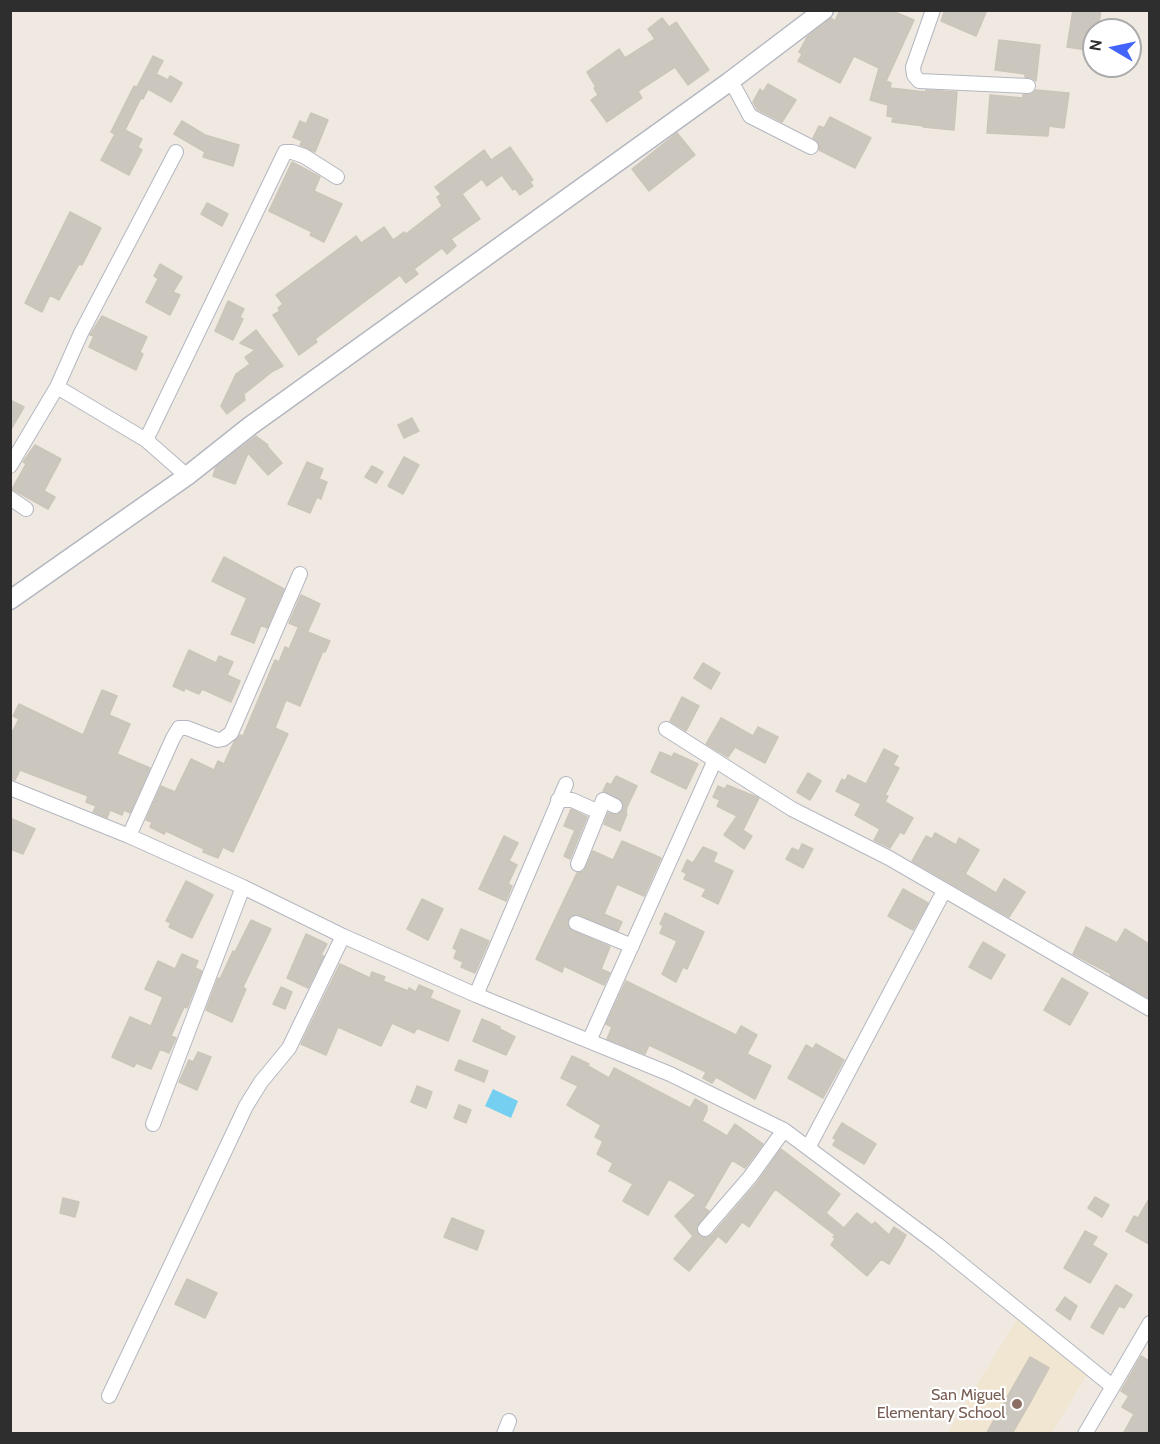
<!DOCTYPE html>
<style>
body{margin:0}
#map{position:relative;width:1160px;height:1444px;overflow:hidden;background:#efe9e1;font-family:Cabin,sans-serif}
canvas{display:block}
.frame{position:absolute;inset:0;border:12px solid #2e2e2e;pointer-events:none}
.north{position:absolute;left:1082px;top:18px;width:60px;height:60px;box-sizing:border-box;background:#fff;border:2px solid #ababab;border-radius:50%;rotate:279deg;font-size:16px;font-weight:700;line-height:24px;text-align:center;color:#2e2e2e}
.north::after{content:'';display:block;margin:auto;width:21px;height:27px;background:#4264fb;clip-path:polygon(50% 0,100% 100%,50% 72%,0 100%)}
</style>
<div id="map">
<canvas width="1160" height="1444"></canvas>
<div class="frame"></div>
<div class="north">N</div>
</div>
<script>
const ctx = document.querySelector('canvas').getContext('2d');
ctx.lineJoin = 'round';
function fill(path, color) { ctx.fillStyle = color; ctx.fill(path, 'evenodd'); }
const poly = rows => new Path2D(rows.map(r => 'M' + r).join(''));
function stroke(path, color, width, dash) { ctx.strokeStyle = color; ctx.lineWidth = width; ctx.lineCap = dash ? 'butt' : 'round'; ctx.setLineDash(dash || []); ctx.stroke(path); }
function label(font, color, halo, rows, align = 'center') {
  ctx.font = font + ' Cabin,sans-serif'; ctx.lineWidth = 4.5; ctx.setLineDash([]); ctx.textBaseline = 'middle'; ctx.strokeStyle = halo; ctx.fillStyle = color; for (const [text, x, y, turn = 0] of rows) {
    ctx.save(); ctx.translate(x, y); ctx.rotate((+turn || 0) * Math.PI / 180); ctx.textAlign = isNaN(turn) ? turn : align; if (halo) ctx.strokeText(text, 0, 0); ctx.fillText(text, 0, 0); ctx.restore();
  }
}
const education = poly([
 [1017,1319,1087,1374,1052,1433,947,1434]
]);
const water = poly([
 [493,1089,518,1101,511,1118,485,1106]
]);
const building = poly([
 [840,10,890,10,914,20,886,81,891,83,890,88,926,92,926,90,957,92,954,130,923,127,924,126,892,122,893,117,887,116,888,105,870,100,879,68,854,56,840,83,798,61,802,54,799,52,807,37,831,18,835,21,840,10],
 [945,10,987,10,976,36,941,21,945,10],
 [1073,10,1101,10,1098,30,1094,30,1094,51,1067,47,1073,10],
 [662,18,669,27,676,22,709,70,688,85,675,67,638,91,642,98,607,122,591,100,598,95,594,88,596,87,587,72,619,49,625,58,655,39,648,29,662,18],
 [999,40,1040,45,1036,81,1032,78,1025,77,1025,74,995,70,999,40],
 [153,56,163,61,156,74,168,80,170,76,182,83,171,102,148,89,143,99,141,98,125,130,142,139,138,147,142,150,129,175,101,160,115,134,111,132,134,86,137,87,153,56],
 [768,84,796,100,782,122,757,109,753,102,760,89,763,92,768,84],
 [1036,90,1069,93,1064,128,1049,126,1048,136,987,133,990,95,1023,98,1023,95,1032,94,1036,90],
 [311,113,328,120,315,152,300,145,302,141,293,137,300,121,306,124,311,113],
 [830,117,871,138,855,168,819,150,819,143,813,138,819,126,824,128,830,117],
 [182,121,205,135,239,145,233,166,203,157,205,152,174,134,182,121],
 [677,133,695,155,649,191,632,169,677,133],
 [510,147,533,180,530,182,533,186,520,195,515,188,513,190,502,175,487,186,482,179,462,194,480,219,451,239,456,246,447,254,442,248,414,269,418,274,406,283,400,275,315,339,317,342,299,355,273,315,280,311,278,308,283,304,276,295,356,236,361,243,384,227,393,240,404,232,406,234,442,206,437,197,441,194,435,187,484,150,491,160,510,147],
 [292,162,320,177,314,191,342,204,324,242,310,235,312,232,269,211,292,162],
 [207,203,228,214,222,226,201,214,207,203],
 [70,212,101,228,82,265,79,264,59,300,50,295,42,312,25,303,70,212],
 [160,264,182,277,173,292,180,295,170,315,146,302,158,279,154,276,160,264],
 [228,301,244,309,240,317,243,319,233,340,215,331,228,301],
 [102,316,147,337,140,352,143,354,136,370,89,347,94,336,90,335,102,316],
 [256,330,283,366,273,371,244,394,245,400,227,414,221,406,236,374,250,364,245,357,255,350,240,343,256,330],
 [10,400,24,407,10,431,10,400],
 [412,418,419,431,404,438,398,425,412,418],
 [256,436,268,445,267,446,282,463,268,475,248,453,235,484,213,476,216,467,256,436],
 [35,445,61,459,44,491,55,497,48,509,12,489,26,464,23,462,35,445],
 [404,457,419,465,403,494,388,486,404,457],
 [307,462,323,469,319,479,327,482,321,499,317,497,310,513,288,504,307,462],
 [372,466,383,472,376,483,365,477,372,466],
 [224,557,284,589,267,628,261,625,254,643,231,634,247,598,212,581,224,557],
 [301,595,320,604,308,631,289,623,301,595],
 [298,628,330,641,325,652,323,651,300,706,286,700,275,728,288,734,233,852,223,847,218,858,203,852,204,849,166,831,164,834,150,827,152,822,146,820,161,786,175,792,191,759,214,770,218,761,224,764,234,742,240,735,243,736,275,660,279,662,285,647,289,649,298,628],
 [189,650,216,663,219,656,233,662,227,675,240,681,231,702,202,689,199,694,185,688,184,691,173,686,189,650],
 [703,663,720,673,711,689,694,678,703,663],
 [102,690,117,696,109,715,130,724,117,754,150,768,130,813,124,810,122,815,110,810,107,818,93,812,96,806,86,802,88,796,20,770,15,780,10,779,10,736,19,719,13,716,19,704,83,735,102,690],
 [682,697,699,706,686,731,670,721,682,697],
 [721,718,753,736,758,727,778,737,765,763,735,747,728,757,706,744,721,718],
 [884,749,898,756,893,765,899,768,885,795,888,796,885,802,913,818,904,834,900,832,890,848,874,840,880,829,855,815,861,804,836,791,842,779,845,781,848,775,866,784,884,749],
 [660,752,672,757,674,753,698,764,686,789,651,772,660,752],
 [808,773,821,781,810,800,797,792,808,773],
 [616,776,637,786,627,807,626,813,627,814,620,831,604,824,608,813,616,815,623,809,622,801,603,791,607,783,611,785,616,776],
 [727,785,759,798,743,830,752,836,744,849,724,835,737,816,717,806,720,800,713,797,718,786,725,789,727,785],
 [571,809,587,817,570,859,564,856,575,830,564,826,571,809],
 [10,818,35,829,23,854,10,849,10,818],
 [935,833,956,845,959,838,979,850,965,874,996,893,1004,879,1025,892,1009,917,912,861,926,836,932,839,935,833],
 [504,836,518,843,509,861,517,865,508,884,512,886,506,901,479,889,504,836],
 [622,841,661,858,644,896,617,884,604,914,622,922,618,931,579,915,570,916,567,924,573,931,610,947,601,969,610,973,604,985,564,966,562,972,536,959,577,873,584,871,593,851,613,860,622,841],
 [802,844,813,849,803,868,786,859,792,848,799,851,802,844],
 [703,847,717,853,713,862,733,871,718,904,702,896,706,889,684,879,687,874,682,871,687,860,693,863,703,847],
 [186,881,213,895,192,938,169,927,171,923,166,921,186,881],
 [903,889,928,903,913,930,888,916,903,889],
 [422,899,443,909,428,940,407,929,422,899],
 [665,913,704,932,687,969,683,967,676,982,662,974,677,941,660,933,663,926,660,924,665,913],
 [251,920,271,929,243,987,246,989,232,1022,206,1010,218,978,220,979,233,951,235,952,251,920],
 [1086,927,1117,943,1125,929,1149,944,1149,998,1110,976,1111,974,1073,954,1086,927],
 [461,929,489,941,475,973,461,967,463,962,454,958,457,950,453,948,461,929],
 [306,934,327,944,321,955,324,956,308,988,287,978,306,934],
 [983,942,1005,955,991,979,969,967,983,942],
 [182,954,198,961,195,968,202,971,187,1008,184,1007,171,1036,176,1038,169,1053,160,1049,151,1069,136,1063,134,1067,112,1057,130,1017,151,1026,163,997,145,989,158,961,175,969,182,954],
 [340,964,370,978,372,972,385,977,383,981,408,991,409,988,416,992,419,985,433,991,430,998,460,1011,448,1041,417,1028,414,1033,392,1023,381,1046,338,1027,326,1055,301,1044,340,964],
 [1062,978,1088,993,1070,1025,1044,1010,1062,978],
 [626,981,736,1035,741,1026,757,1035,747,1054,771,1066,755,1099,716,1077,712,1083,703,1078,706,1072,649,1045,645,1054,607,1039,612,1027,606,1024,626,981],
 [281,987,292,992,285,1009,273,1004,281,987],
 [482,1019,500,1027,500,1029,515,1037,506,1055,473,1041,482,1019],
 [816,1044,844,1060,823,1098,788,1078,806,1045,813,1049,816,1044],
 [198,1052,211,1057,197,1090,179,1082,189,1060,193,1062,198,1052],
 [572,1056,589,1064,588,1066,609,1078,614,1068,690,1108,695,1099,707,1106,707,1111,702,1121,727,1136,735,1124,763,1144,745,1168,732,1160,704,1208,709,1211,696,1227,700,1236,707,1238,712,1235,757,1183,781,1149,840,1194,826,1213,844,1228,857,1213,872,1225,875,1222,889,1235,894,1227,906,1235,902,1243,889,1264,881,1259,867,1276,831,1245,835,1239,833,1237,835,1235,775,1189,749,1227,742,1222,726,1243,718,1236,689,1271,674,1259,693,1236,675,1216,696,1195,669,1179,648,1215,623,1201,633,1184,609,1171,613,1163,597,1154,603,1141,595,1137,601,1125,567,1105,578,1086,561,1078,572,1056],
 [459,1060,488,1071,484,1082,455,1070,459,1060],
 [417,1086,432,1092,426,1108,411,1102,417,1086],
 [459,1105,471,1110,466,1123,454,1118,459,1105],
 [842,1123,876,1144,864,1164,833,1145,836,1140,833,1138,842,1123],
 [1095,1197,1109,1205,1102,1217,1088,1208,1095,1197],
 [63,1198,79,1202,75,1217,60,1213,63,1198],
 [1149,1199,1149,1244,1126,1231,1134,1216,1138,1218,1149,1199],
 [452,1218,484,1231,477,1250,444,1237,452,1218],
 [1085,1231,1097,1237,1092,1245,1107,1254,1090,1283,1064,1268,1085,1231],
 [187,1279,217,1293,205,1318,175,1304,187,1279],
 [1116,1285,1132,1295,1124,1308,1119,1306,1103,1334,1091,1327,1116,1285],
 [1065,1297,1077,1306,1070,1320,1056,1310,1065,1297],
 [1141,1356,1149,1361,1149,1434,1123,1434,1134,1414,1122,1407,1129,1396,1121,1391,1141,1356],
 [1030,1357,1049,1368,1031,1401,1012,1434,986,1434,1030,1357]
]);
const minor = poly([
 [933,10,913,67,914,75,919,81,1028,86],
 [729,82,736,90,750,116,811,147],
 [57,387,146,440,187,476],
 [146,440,285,152,292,152,304,156,337,177],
 [10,466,57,387,81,333,176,152],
 [10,498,26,509],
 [666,729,792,809,889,858,1150,1009],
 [10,788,129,836,243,887,343,936,476,995,670,1074,784,1130,938,1245,1112,1386],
 [558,800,572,800,599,812,603,800,615,806],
 [129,836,173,738,179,728,187,728,218,740,223,739,231,733,300,574],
 [578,864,599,812],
 [576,923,632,946],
 [476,995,566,784],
 [589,1041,715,760],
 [153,1124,243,887],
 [808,1148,944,891],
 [705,1229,750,1177,784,1130],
 [109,1396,246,1106,261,1082,289,1048,343,936],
 [504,1434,509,1421],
 [1085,1434,1150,1323]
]);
const secondary = poly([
 [10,600,187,476,250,426,729,82,824,10]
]);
const markers = [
 [1017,1404,6,"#8d6e63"]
];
const educationNames = [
 ["San Miguel",1005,1395],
 ["Elementary School",1005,1413]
];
fill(education, '#f0e6d1');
fill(water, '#75cff0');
fill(building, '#cbc7bf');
stroke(building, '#cbc5ba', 1.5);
stroke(minor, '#b4b7c1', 16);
stroke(secondary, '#b4b7c1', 21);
stroke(minor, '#fff', 14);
stroke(secondary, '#fff', 18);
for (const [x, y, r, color] of markers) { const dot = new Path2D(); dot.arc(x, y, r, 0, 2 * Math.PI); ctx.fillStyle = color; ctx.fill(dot); stroke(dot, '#fff', 2); }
label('16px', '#785e54', '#fff', educationNames, 'right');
</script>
